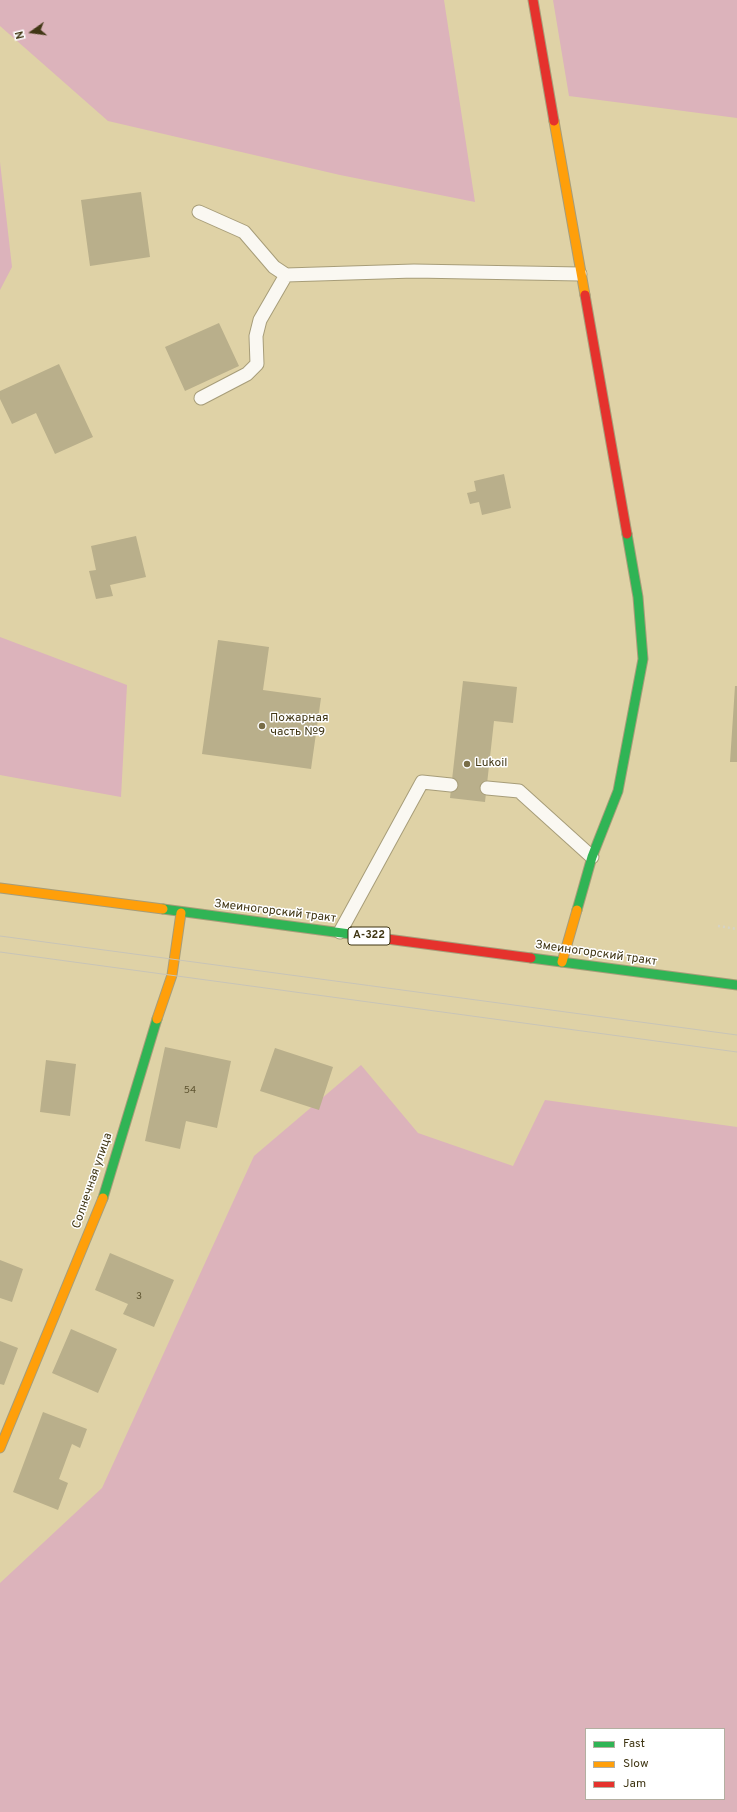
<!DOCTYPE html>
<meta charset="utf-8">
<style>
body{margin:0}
#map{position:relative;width:737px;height:1812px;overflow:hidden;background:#dfd2a6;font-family:Overpass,sans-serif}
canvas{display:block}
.legend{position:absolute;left:585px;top:1728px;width:140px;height:72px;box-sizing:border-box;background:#fff;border:1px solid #b3afa1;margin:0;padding:5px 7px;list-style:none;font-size:12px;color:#413715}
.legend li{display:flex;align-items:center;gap:8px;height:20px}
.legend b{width:20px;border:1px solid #b3afa1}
.north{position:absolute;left:12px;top:12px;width:40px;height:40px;-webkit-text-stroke:3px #fff;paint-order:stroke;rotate:256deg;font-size:11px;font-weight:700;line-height:16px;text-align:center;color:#413715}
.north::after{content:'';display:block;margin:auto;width:14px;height:18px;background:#413715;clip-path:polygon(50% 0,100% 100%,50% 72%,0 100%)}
</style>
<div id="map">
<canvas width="737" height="1812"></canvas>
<ul class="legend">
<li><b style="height:5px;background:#30b455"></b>Fast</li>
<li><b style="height:5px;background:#ff9f0a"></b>Slow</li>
<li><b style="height:5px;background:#e5322d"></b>Jam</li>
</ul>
<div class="north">N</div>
</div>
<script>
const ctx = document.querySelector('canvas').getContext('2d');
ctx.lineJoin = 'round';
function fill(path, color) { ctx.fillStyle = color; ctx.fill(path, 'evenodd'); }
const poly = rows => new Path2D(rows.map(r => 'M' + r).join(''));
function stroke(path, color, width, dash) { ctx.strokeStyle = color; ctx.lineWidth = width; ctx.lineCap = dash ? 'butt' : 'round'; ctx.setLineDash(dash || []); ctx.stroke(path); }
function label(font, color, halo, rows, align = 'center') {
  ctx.font = font + ' Overpass,sans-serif'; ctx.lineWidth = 3; ctx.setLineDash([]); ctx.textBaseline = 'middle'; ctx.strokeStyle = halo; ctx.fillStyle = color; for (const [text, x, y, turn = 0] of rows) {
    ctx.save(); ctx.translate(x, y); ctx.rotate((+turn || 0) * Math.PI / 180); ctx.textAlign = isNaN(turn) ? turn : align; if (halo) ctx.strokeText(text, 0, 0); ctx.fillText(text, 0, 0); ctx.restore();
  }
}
const green = poly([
 [0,0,444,0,475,202,340,175,108,121,0,26],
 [553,0,737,0,737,118,569,96],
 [0,162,12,267,0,290],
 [0,637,127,685,121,797,0,775],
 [361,1065,418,1133,513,1166,545,1100,737,1127,737,1812,0,1812,0,1583,102,1488,254,1156],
 [586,1729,724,1729,724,1799,586,1799]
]);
const building = poly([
 [141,192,150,257,90,266,81,200],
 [219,323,239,366,185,391,165,347],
 [59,364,93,437,55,454,36,413,12,424,0,399,0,391],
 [504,474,511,508,482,515,479,502,470,504,467,493,476,491,474,481],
 [136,536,146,577,110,585,113,596,96,599,89,571,96,570,91,546],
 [218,640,269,647,263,690,321,698,311,769,202,754],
 [463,681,517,687,513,723,494,721,485,802,450,798],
 [735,686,737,686,737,762,730,762],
 [165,1047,231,1061,217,1128,186,1121,180,1149,145,1141],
 [275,1048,333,1067,319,1110,260,1091],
 [46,1060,76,1064,70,1116,40,1112],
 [110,1253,174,1280,154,1327,123,1314,128,1304,95,1290],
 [0,1260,23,1269,12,1302,0,1298],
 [71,1329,117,1349,98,1393,52,1373],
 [0,1341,18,1348,4,1385,0,1384],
 [43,1412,87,1429,80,1448,72,1444,59,1479,68,1483,58,1510,13,1492]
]);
const path = poly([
 [718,926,737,929]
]);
const lane = poly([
 [199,212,244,232,274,267,286,275,414,271,580,274],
 [201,398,247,374,257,364,256,336,260,320,286,275],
 [487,788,519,791,592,857],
 [340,932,422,782,451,785]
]);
const fast = poly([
 [163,909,372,937],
 [577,910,592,857,618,791,643,659,638,597,627,534],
 [531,958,737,985],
 [103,1198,157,1019]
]);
const slow = poly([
 [554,121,585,295],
 [0,888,163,909],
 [562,962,577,910],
 [157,1019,172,975,181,913],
 [0,1448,103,1198]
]);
const jam = poly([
 [533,0,554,121],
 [585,295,627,534],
 [372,937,531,958]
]);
const tram = poly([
 [0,936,737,1035],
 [0,952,737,1052]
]);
const markers = [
 [262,726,4,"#786d48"],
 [467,764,4,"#786d48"]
];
const numberNames = [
 ["54",190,1091],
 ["3",139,1297]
];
const shields = [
 [369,936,42]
];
const shieldNames = [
 ["А-322",369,936]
];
const poiNames = [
 ["Пожарная",270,719],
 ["часть №9",270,733],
 ["Lukoil",475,764]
];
const streetNames = [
 ["Змеиногорский тракт",275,912,7],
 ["Змеиногорский тракт",596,954,8],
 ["Солнечная улица",93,1181,-71]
];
fill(green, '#dcb3bb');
fill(building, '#b9af8b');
stroke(lane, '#a79d79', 15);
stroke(fast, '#a79d79', 11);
stroke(slow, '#a79d79', 11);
stroke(jam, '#a79d79', 11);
stroke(path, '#d6d3c5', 2.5, [2, 3]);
stroke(lane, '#faf8f2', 13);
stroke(fast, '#30b455', 9);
stroke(slow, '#ff9f0a', 9);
stroke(jam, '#e5322d', 9);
stroke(tram, '#c8c4b7', 1);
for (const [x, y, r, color] of markers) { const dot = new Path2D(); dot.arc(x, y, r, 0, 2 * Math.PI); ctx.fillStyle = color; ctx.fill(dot); stroke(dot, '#fff', 1.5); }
label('10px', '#5f5532', null, numberNames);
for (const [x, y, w] of shields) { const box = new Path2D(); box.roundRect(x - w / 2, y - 9, w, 18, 3); ctx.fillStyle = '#fff'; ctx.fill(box); stroke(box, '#413715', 1); }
label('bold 11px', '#413715', null, shieldNames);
label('12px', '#413715', '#fff', poiNames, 'left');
label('12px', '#413715', '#fff', streetNames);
</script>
